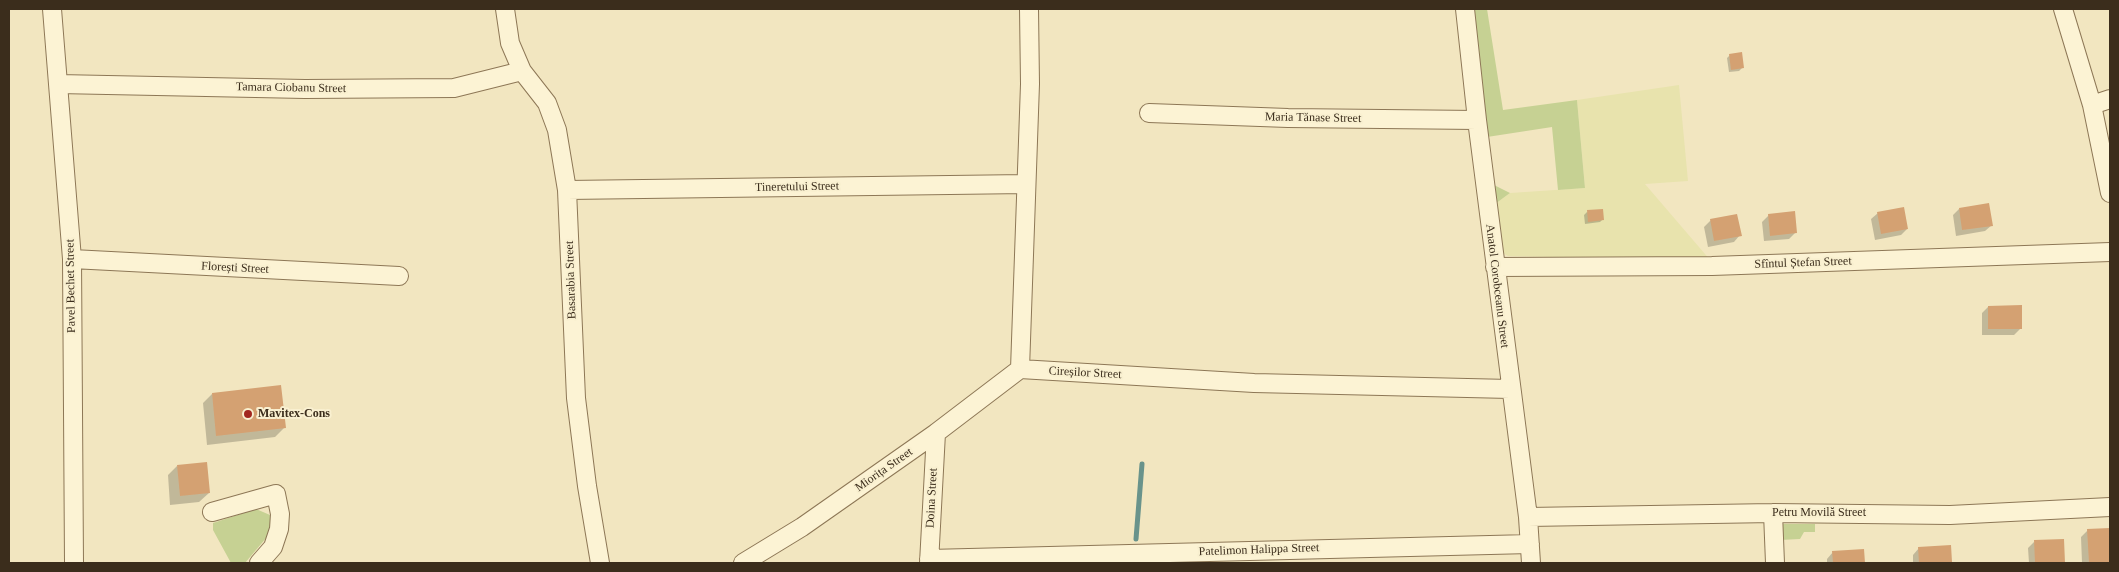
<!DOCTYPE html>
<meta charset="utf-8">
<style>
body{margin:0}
#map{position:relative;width:2119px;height:572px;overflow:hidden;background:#f2e6c0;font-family:"Times New Roman",serif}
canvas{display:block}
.frame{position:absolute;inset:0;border:10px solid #3b2d1c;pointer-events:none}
</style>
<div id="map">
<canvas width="2119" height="572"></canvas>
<div class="frame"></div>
</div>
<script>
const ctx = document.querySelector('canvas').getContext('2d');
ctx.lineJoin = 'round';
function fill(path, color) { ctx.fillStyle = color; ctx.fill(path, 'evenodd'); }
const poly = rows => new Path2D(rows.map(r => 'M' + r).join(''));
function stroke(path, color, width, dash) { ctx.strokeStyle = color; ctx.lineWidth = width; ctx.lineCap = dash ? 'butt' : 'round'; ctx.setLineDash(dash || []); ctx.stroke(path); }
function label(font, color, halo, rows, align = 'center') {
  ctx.font = font + ' "Times New Roman",serif'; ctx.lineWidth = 4; ctx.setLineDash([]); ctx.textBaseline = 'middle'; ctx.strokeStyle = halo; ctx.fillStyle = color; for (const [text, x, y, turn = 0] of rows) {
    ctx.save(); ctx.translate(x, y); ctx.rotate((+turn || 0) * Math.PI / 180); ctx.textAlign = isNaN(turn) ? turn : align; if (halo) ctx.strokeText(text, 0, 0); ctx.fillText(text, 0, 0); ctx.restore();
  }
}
const farmland = poly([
 [1679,85,1688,181,1645,184,1711,261,1508,256,1501,252,1495,204,1510,193,1585,188,1577,100]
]);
const green = poly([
 [1472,9,1487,9,1503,110,1577,100,1585,188,1558,190,1552,127,1487,137],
 [1492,184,1510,193,1495,204],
 [256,509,270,515,274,524,272,531,245,563,231,563,213,530,213,523],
 [1780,524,1815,524,1815,532,1804,532,1800,539,1780,540]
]);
const shadow = poly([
 [1730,55,1742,68,1739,71,1729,72,1727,58],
 [1959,209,1992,225,1985,231,1956,236,1953,215],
 [1587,212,1603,219,1600,222,1585,224,1584,215],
 [1878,213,1907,229,1901,235,1875,240,1871,219],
 [1769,215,1796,232,1789,239,1764,241,1762,222],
 [1711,220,1740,235,1734,242,1708,247,1704,227],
 [1988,307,2021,328,2014,335,1982,335,1982,313],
 [212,394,284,428,275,437,207,445,203,403],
 [177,466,209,493,199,502,170,505,168,475],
 [2110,529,2110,563,2082,563,2081,537,2088,530],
 [2034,542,2063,563,2029,563,2028,548],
 [1919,548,1951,561,1949,563,1913,563,1913,555],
 [1863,551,1864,563,1827,563,1827,559,1833,552]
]);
const stream = poly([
 [1136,539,1142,464]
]);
const building = poly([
 [1742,52,1744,68,1731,70,1729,54],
 [1989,203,1993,226,1962,230,1959,208],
 [1904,207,1908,229,1881,234,1877,212],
 [1603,209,1604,220,1588,222,1587,210],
 [1795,211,1797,233,1770,236,1768,214],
 [1737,214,1742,236,1714,241,1710,219],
 [2022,305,2022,329,1988,329,1988,306],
 [281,385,286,428,216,436,212,393],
 [207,462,210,493,180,496,177,465],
 [2110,528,2110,562,2089,563,2087,529],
 [2064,539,2065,563,2035,563,2034,540],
 [1951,545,1952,562,1919,563,1918,547],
 [1864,549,1865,563,1833,563,1832,551]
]);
const minor = poly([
 [52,9,72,259,74,563],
 [505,9,510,43,522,71,547,103,557,130,567,190,576,398,587,486,600,563],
 [1465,9,1477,120,1528,517,1531,563],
 [2063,9,2092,105,2110,193],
 [58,84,305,89,454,88,522,71],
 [2092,105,2110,99],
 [1149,113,1288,118,1477,120],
 [567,190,1026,184],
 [72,259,399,276],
 [1495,267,1712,266,2110,252],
 [1020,369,1254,383,1510,389],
 [1020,369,1030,84,1029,9],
 [212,512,276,494,280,514,279,529,273,547,259,563],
 [1773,513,1775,563],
 [1528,517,1773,513,1950,515,2110,507],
 [929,559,1530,544],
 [743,563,802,527,936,433,1020,369],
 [929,563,936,433]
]);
const markers = [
 [248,414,5,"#a22820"]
];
const streetNames = [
 ["Tamara Ciobanu Street",291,88,1],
 ["Maria Tănase Street",1313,118,1],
 ["Tineretului Street",797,187,-1],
 ["Sfîntul Ștefan Street",1803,263,-2],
 ["Florești Street",235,268,3],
 ["Basarabia Street",571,280,-92],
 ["Pavel Bechet Street",71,286,-91],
 ["Anatol Corobceanu Street",1497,286,83],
 ["Cireșilor Street",1085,373,3],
 ["Miorița Street",884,470,-35],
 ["Doina Street",932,498,-87],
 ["Petru Movilă Street",1819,513],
 ["Patelimon Halippa Street",1259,550,-2]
];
const poiNames = [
 ["Mavitex-Cons",258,414]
];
fill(farmland, '#e8e3ad');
fill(green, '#c6d193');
fill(shadow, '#0003');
stroke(stream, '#69938b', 5);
fill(building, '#d4a172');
stroke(minor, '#8d7756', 20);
stroke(minor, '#fcf3d4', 18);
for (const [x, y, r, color] of markers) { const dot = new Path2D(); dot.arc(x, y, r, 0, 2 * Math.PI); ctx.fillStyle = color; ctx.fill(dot); stroke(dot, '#f9f0d0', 2); }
label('12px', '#3b2d1c', '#f9f0d0', streetNames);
label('bold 12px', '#3b2d1c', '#f9f0d0', poiNames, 'left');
</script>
